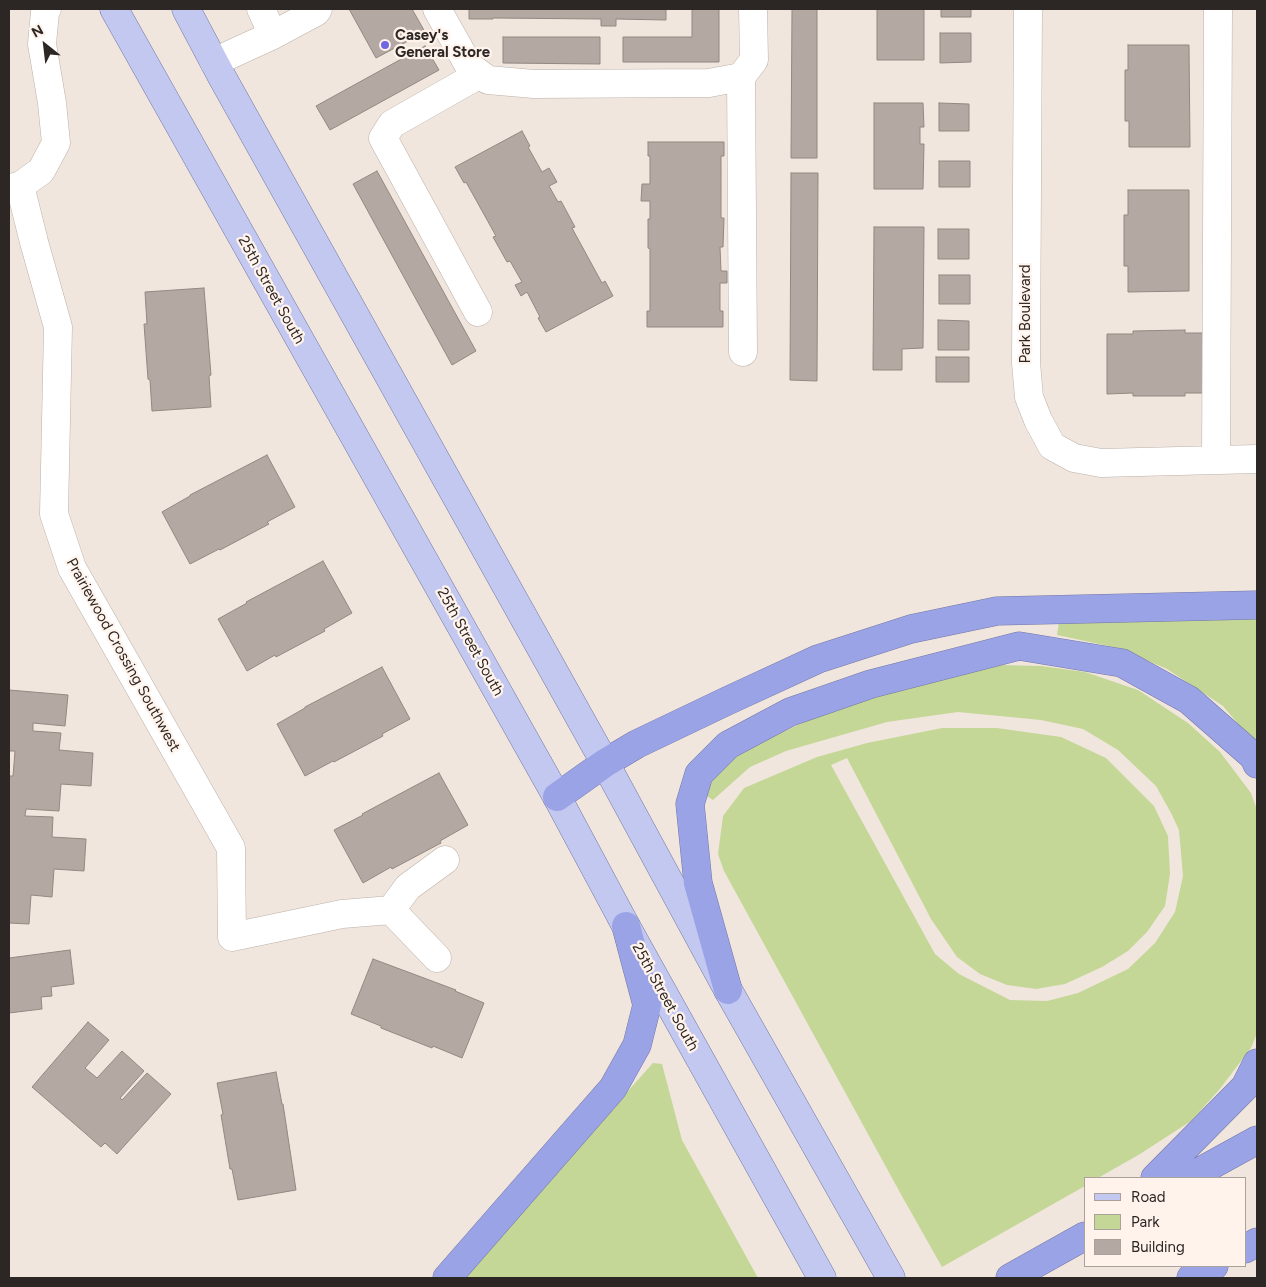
<!DOCTYPE html>
<style>
body{margin:0}
#map{position:relative;width:1266px;height:1287px;overflow:hidden;background:#f1e6de;font-family:Figtree,sans-serif}
canvas{display:block}
.frame{position:absolute;inset:0;border:10px solid #2c2725;pointer-events:none}
.legend{position:absolute;left:1084px;top:1177px;width:162px;height:90px;box-sizing:border-box;background:#fff3eb;border:1px solid #aba19c;margin:0;padding:6px 9px;list-style:none;font-size:15px;color:#2c2725}
.legend li{display:flex;align-items:center;gap:10px;height:25px}
.legend b{width:25px;border:1px solid #aba19c}
.north{position:absolute;left:20px;top:20px;width:50px;height:50px;-webkit-text-stroke:4px #fff3eb;paint-order:stroke;rotate:331deg;font-size:14px;font-weight:700;line-height:20px;text-align:center;color:#2c2725}
.north::after{content:'';display:block;margin:auto;width:18px;height:22px;background:#2c2725;clip-path:polygon(50% 0,100% 100%,50% 72%,0 100%)}
</style>
<div id="map">
<canvas width="1266" height="1287"></canvas>
<div class="frame"></div>
<ul class="legend">
<li><b style="height:6px;background:#c3c8f1"></b>Road</li>
<li><b style="height:14px;background:#c4d796"></b>Park</li>
<li><b style="height:14px;background:#b4a9a2"></b>Building</li>
</ul>
<div class="north">N</div>
</div>
<script>
const ctx = document.querySelector('canvas').getContext('2d');
ctx.lineJoin = 'round';
function fill(path, color) { ctx.fillStyle = color; ctx.fill(path, 'evenodd'); }
const poly = rows => new Path2D(rows.map(r => 'M' + r).join(''));
function stroke(path, color, width, dash) { ctx.strokeStyle = color; ctx.lineWidth = width; ctx.lineCap = dash ? 'butt' : 'round'; ctx.setLineDash(dash || []); ctx.stroke(path); }
function label(font, color, halo, rows, align = 'center') {
  ctx.font = font + ' Figtree,sans-serif'; ctx.lineWidth = 4.5; ctx.setLineDash([]); ctx.textBaseline = 'middle'; ctx.strokeStyle = halo; ctx.fillStyle = color; for (const [text, x, y, turn = 0] of rows) {
    ctx.save(); ctx.translate(x, y); ctx.rotate((+turn || 0) * Math.PI / 180); ctx.textAlign = isNaN(turn) ? turn : align; if (halo) ctx.strokeText(text, 0, 0); ctx.fillText(text, 0, 0); ctx.restore();
  }
}
const green = poly([
 [1257,619,1257,746,1223,706,1167,669,1118,648,1057,635,1059,622],
 [1000,665,1041,666,1085,672,1138,690,1188,723,1220,752,1251,793,1257,810,1257,1033,1251,1048,1219,1090,1191,1121,1140,1154,1098,1178,1085,1178,1085,1186,942,1267,903,1198,724,871,718,854,723,816,744,788,817,757,867,743,942,728,997,728,1061,737,1106,758,1154,806,1168,836,1170,874,1165,906,1147,932,1128,951,1102,967,1065,984,1036,989,1007,985,980,974,957,957,931,919,847,758,831,765,935,954,959,974,1010,1000,1047,1001,1078,993,1128,969,1155,943,1175,912,1183,876,1179,830,1171,813,1156,786,1118,750,1083,729,1041,720,958,712,887,722,786,751,750,767,713,800,705,795,714,778,730,760,756,745,829,710,934,678],
 [653,1063,662,1064,682,1140,758,1278,461,1278]
]);
const building = poly([
 [349,9,412,9,425,32,376,58,349,9],
 [469,9,666,9,666,20,616,19,616,26,601,26,601,19,493,18,493,19,469,19,469,9],
 [692,9,719,9,719,62,623,62,623,37,692,37,692,9],
 [792,9,817,9,817,158,791,158,792,9],
 [877,9,924,9,924,60,877,60,877,9],
 [941,9,971,9,971,17,941,17,941,9],
 [940,33,971,33,971,62,940,63,940,33],
 [503,37,600,37,600,64,503,63,503,37],
 [1128,45,1189,45,1190,147,1129,147,1129,121,1125,121,1125,70,1128,70,1128,45],
 [425,46,439,70,330,130,316,106,425,46],
 [874,103,923,103,924,127,920,127,920,144,924,144,923,189,874,189,874,103],
 [939,103,969,104,969,131,939,131,939,103],
 [522,131,530,146,528,147,542,172,549,168,557,182,549,186,558,202,561,201,575,227,572,228,602,283,605,281,613,296,546,332,538,318,540,317,527,292,521,296,515,285,522,282,510,261,507,262,493,237,496,236,466,182,464,183,455,167,522,131],
 [648,142,724,142,724,156,721,156,721,218,724,218,723,247,720,247,721,271,727,271,727,283,720,283,720,311,723,311,723,327,647,327,647,311,650,311,650,249,648,248,648,219,650,219,650,201,641,201,642,184,650,184,650,156,648,156,648,142],
 [939,161,970,161,970,187,939,187,939,161],
 [377,171,476,351,452,365,353,184,377,171],
 [791,173,818,173,817,381,790,380,791,173],
 [1128,190,1189,190,1189,291,1128,292,1128,266,1124,266,1124,215,1128,215,1128,190],
 [874,227,924,227,923,348,902,349,902,370,873,370,874,227],
 [938,229,969,229,969,259,938,259,938,229],
 [939,275,970,275,970,304,939,304,939,275],
 [204,288,211,375,209,376,211,407,152,411,150,380,148,379,144,324,147,324,145,292,204,288],
 [938,320,969,321,969,350,938,350,938,320],
 [1185,330,1185,333,1209,333,1209,393,1185,393,1185,396,1133,396,1133,393,1107,394,1107,334,1133,334,1133,331,1185,330],
 [936,357,969,357,969,382,936,382,936,357],
 [267,455,295,507,267,522,269,524,220,550,219,549,190,564,162,512,190,496,190,495,267,455],
 [323,561,352,613,324,629,325,631,276,657,275,655,247,671,218,619,247,603,246,602,323,561],
 [382,667,410,719,382,734,383,736,334,762,333,761,305,776,277,724,305,708,305,707,382,667],
 [9,690,68,695,65,726,33,723,33,731,61,733,59,750,93,753,91,786,61,784,59,811,26,809,25,816,53,817,52,837,86,839,84,871,54,869,52,897,31,895,29,924,9,923,9,776,13,776,15,751,9,751,9,690],
 [439,773,468,825,440,841,441,843,392,869,391,867,363,883,334,830,363,815,362,814,439,773],
 [70,950,74,984,51,987,52,996,41,997,42,1009,9,1013,9,958,70,950],
 [373,959,456,990,455,991,484,1003,462,1058,433,1046,432,1048,381,1028,381,1026,351,1014,373,959],
 [88,1022,109,1040,85,1068,97,1078,122,1051,144,1071,120,1098,122,1100,147,1073,171,1094,117,1154,105,1143,101,1147,32,1087,88,1022],
 [276,1072,282,1104,283,1104,296,1190,238,1200,232,1169,230,1169,221,1115,223,1114,217,1083,276,1072]
]);
const minor = poly([
 [261,9,273,35],
 [437,9,469,66,488,80,534,84,709,83,741,77,754,60,753,9],
 [1028,9,1026,363,1029,397,1038,420,1052,446,1074,458,1101,463,1257,459],
 [214,62,273,35,316,12,318,9],
 [741,77,743,352],
 [20,186,34,242,58,327,54,514,72,568,231,848,232,937,342,914,391,910,437,958],
 [9,188,20,186,41,171,56,143,52,103,42,44,45,12,47,9],
 [478,312,383,138,392,124,480,74],
 [1216,460,1218,9],
 [391,910,408,887,445,860]
]);
const major = poly([
 [114,9,557,797,626,926,822,1278],
 [186,9,222,77,605,763,728,990,891,1278]
]);
const highway = poly([
 [557,797,605,763,637,744,727,701,818,659,911,629,997,611,1257,605],
 [728,990,698,883,690,804,699,774,728,745,790,712,871,684,1019,646,1122,663,1189,700,1254,757,1257,764],
 [1155,1178,1245,1087,1257,1063],
 [1188,1178,1257,1140],
 [1245,1249,1257,1242],
 [447,1278,613,1088,637,1045,647,1005,626,926],
 [1010,1278,1085,1236],
 [1191,1278,1214,1266]
]);
const markers = [
 [385,45,5,"#7066e1"]
];
const poiNames = [
 ["Casey's",395,36],
 ["General Store",395,53]
];
const streetNames = [
 ["25th Street South",271,290,61],
 ["Park Boulevard",1026,314,-90],
 ["25th Street South",470,642,61],
 ["Prairiewood Crossing Southwest",123,655,61],
 ["25th Street South",665,997,61]
];
fill(green, '#c4d796');
fill(building, '#b4a9a2');
stroke(building, '#938881', 1);
stroke(minor, '#bbb0a8', 29);
stroke(major, '#7478a3', 29);
stroke(highway, '#7478a3', 29);
stroke(minor, '#fff', 28);
stroke(major, '#c3c8f1', 28);
stroke(highway, '#9ba3e7', 28);
for (const [x, y, r, color] of markers) { const dot = new Path2D(); dot.arc(x, y, r, 0, 2 * Math.PI); ctx.fillStyle = color; ctx.fill(dot); stroke(dot, '#fff3eb', 2); }
label('bold 15px', '#2c2725', '#fff3eb', poiNames, 'left');
label('15px', '#2c2725', '#fff3eb', streetNames);
</script>
